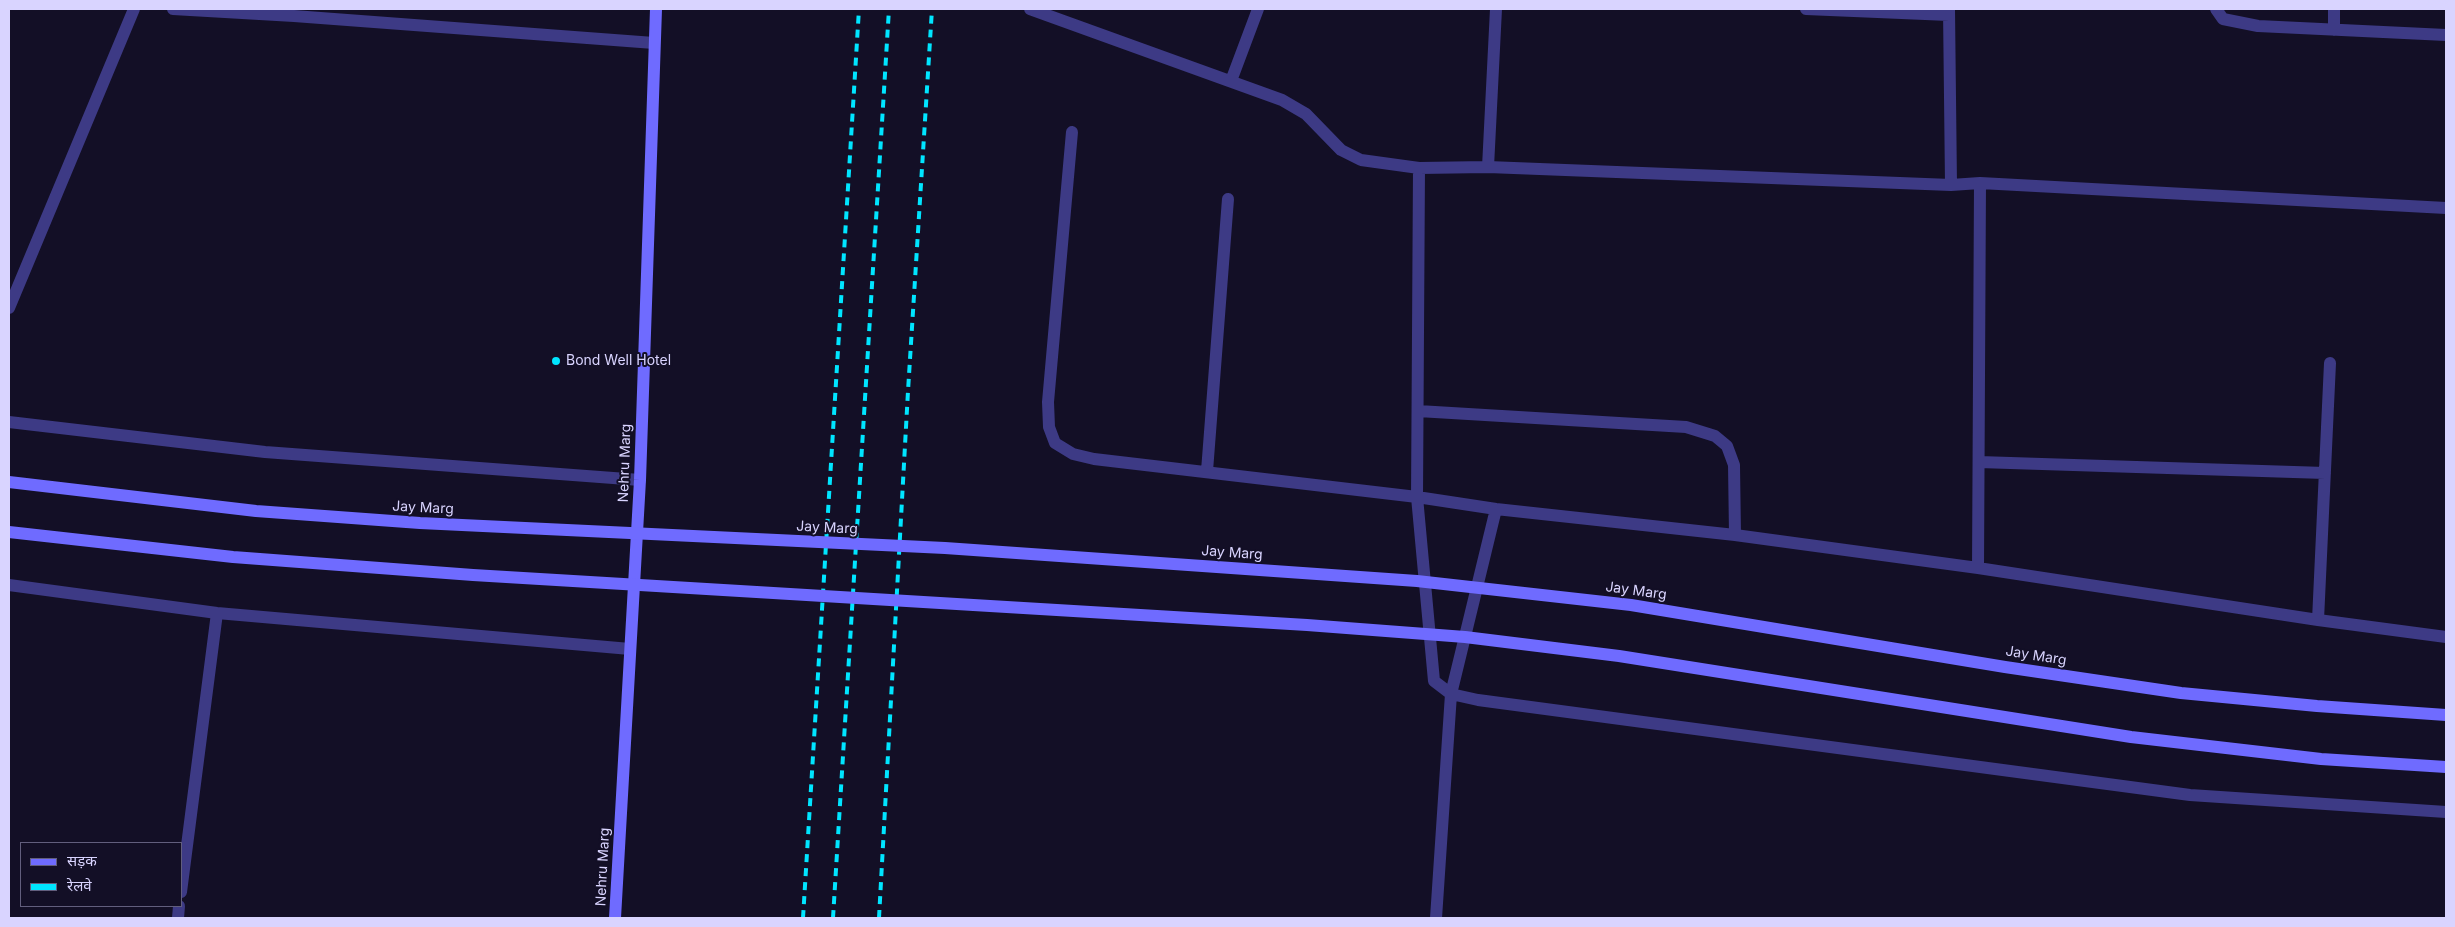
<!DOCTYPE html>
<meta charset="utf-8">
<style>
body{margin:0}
#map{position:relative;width:2455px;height:927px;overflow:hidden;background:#130f26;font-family:Inter,"Noto Sans Devanagari",sans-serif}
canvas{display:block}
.frame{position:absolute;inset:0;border:10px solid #d9d4ff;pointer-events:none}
.legend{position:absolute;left:20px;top:842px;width:162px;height:65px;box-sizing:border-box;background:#130f26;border:1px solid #625e7d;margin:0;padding:6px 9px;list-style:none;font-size:15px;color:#d9d4ff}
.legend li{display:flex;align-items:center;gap:10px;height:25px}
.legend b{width:25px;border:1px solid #625e7d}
</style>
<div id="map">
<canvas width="2455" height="927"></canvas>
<div class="frame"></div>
<ul class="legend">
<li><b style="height:6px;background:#6f6bff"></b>सड़क</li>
<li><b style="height:6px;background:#00e5ff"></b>रेलवे</li>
</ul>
</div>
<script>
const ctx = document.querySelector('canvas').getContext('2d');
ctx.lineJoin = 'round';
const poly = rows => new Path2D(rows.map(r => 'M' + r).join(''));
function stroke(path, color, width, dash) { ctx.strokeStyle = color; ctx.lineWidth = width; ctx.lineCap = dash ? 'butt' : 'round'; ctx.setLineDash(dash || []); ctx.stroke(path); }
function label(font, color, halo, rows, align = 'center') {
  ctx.font = font + ' Inter,sans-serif'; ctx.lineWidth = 4; ctx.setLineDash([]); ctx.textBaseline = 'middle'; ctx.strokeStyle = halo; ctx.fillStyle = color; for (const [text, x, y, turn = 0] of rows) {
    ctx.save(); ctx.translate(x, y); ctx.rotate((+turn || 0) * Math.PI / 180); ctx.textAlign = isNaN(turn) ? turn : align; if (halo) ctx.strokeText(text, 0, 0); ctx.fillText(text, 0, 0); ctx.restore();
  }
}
const street = poly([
 [173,9,294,16,654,43],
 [1030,9,1282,100,1306,114,1341,150,1361,160,1419,168,1488,167,1951,185,1980,183,2446,208],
 [1806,9,1949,15],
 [1949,9,1951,185],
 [2216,9,2223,19,2258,26,2446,35],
 [2334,30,2334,9],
 [1231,81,1258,9],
 [1072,132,1048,402,1049,427,1055,443,1073,454,1094,459,1417,497,1496,509,1735,535,1978,568,2318,620,2446,637],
 [1488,167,1496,9],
 [1419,168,1417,497,1434,681,1451,694,1478,700,2190,795,2446,812],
 [9,308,134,9],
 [1418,411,1686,427,1715,436,1727,446,1734,465,1735,535],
 [9,422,265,452,640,480],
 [1979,462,2325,473],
 [1207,471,1228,199],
 [1978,568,1980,183],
 [9,585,217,613,630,649],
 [2318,620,2330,363],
 [181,892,217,613],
 [178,918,179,906],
 [1436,918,1451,694,1496,509]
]);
const secondary = poly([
 [615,918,640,480,656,9]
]);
const rail = poly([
 [803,918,859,9],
 [833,918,889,9],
 [879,918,908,391,932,9]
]);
const secondaryBridge = poly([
 [9,482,256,511,420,523,945,548,1417,581,1631,605,2005,667,2181,693,2317,706,2446,715],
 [9,532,233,557,473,575,1307,625,1465,637,1619,656,2131,737,2321,759,2446,767]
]);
const markers = [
 [556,361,5,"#00e5ff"]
];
const poiNames = [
 ["Bond Well Hotel",566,361]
];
const streetNames = [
 ["Nehru Marg",625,463,-88],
 ["Jay Marg",423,508,3],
 ["Jay Marg",827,528,3],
 ["Jay Marg",1232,553,4],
 ["Jay Marg",1636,591,8],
 ["Jay Marg",2036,656,9],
 ["Nehru Marg",603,867,-87]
];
stroke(street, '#3d3a85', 12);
stroke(secondary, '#6f6bff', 12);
stroke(rail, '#00e5ff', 4, [8, 6]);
stroke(secondaryBridge, '#6f6bff', 12);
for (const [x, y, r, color] of markers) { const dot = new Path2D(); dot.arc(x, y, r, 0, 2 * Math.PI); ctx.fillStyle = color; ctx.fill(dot); stroke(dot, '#130f26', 2); }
label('14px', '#d9d4ff', '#130f26', poiNames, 'left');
label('14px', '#d9d4ff', '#130f26', streetNames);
</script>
